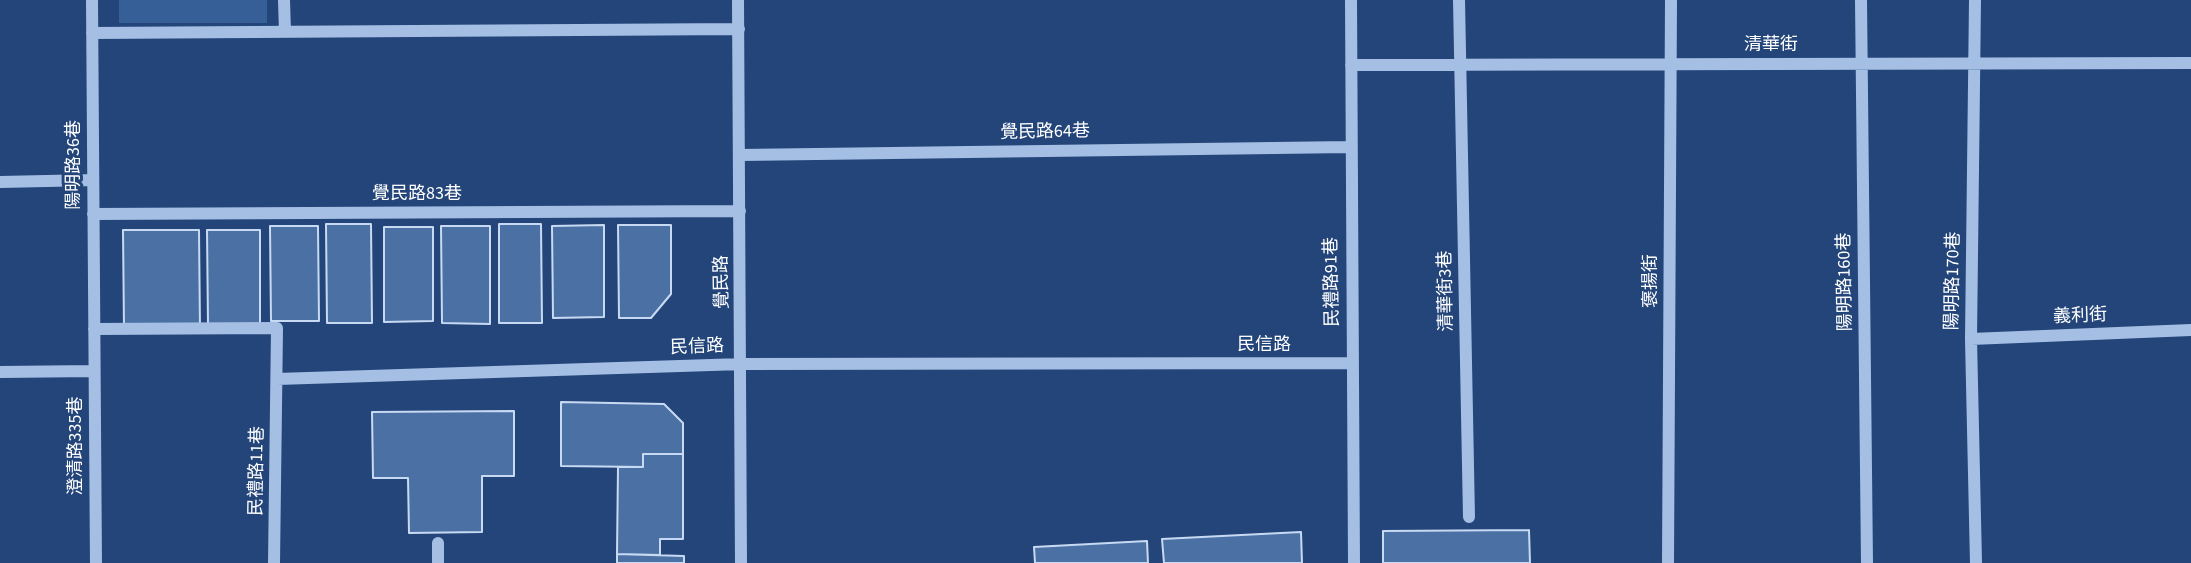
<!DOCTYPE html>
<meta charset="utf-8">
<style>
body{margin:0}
canvas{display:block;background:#234579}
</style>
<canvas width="2191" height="563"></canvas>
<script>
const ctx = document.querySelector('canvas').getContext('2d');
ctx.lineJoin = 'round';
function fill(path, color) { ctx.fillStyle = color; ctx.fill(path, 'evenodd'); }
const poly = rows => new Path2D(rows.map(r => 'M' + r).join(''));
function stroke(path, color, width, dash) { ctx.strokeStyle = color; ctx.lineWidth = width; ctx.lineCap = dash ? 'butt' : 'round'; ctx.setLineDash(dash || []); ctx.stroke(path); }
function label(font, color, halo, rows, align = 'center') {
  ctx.font = font + ' "Source Sans 3","Noto Sans TC",sans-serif'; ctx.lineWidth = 6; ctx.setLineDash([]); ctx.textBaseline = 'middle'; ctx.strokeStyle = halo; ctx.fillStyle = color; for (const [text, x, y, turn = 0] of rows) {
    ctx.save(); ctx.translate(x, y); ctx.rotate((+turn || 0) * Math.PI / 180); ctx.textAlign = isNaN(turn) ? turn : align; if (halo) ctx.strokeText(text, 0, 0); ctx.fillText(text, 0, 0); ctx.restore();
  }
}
const green = poly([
 [119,0,267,0,267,23,119,23]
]);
const building = poly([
 [326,224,371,224,372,323,327,323,326,224],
 [499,224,541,224,542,323,499,323,499,224],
 [604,225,604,317,553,318,552,226,604,225],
 [618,225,671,225,671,294,651,318,619,318,618,225],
 [270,226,318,226,319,321,271,321,270,226],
 [441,226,490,226,490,324,442,323,441,226],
 [384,227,433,227,433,321,384,322,384,227],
 [123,230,199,230,200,330,124,329,123,230],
 [207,230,260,230,260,325,208,325,207,230],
 [561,402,664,404,683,423,683,454,643,454,643,467,561,466,561,402],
 [514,411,514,476,482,476,482,532,409,533,408,478,373,478,372,412,514,411],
 [643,454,683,454,683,539,660,539,660,555,617,554,618,467,643,467,643,454],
 [1529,530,1530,563,1383,563,1383,531,1529,530],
 [1301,532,1302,563,1164,563,1162,539,1301,532],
 [1147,541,1148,563,1035,563,1034,547,1147,541],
 [617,554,684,556,684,563,617,563,617,554]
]);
const minor = poly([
 [92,0,96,563],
 [284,0,285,32],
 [738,0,741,563],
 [1351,0,1354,563],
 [1459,0,1469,517],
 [1861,0,1867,563],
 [1975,0,1971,339,1976,563],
 [92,33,739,29],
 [1351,65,2191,63],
 [740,155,1350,147],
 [0,182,93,180],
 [93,214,740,211],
 [94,329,277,328,274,563],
 [1971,339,2191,330],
 [0,372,94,371],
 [277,379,742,364,1352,363],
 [438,563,438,543],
 [1668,563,1671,0]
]);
const streetNames = [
 ["清華街",1771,46],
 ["覺民路64巷",1045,133,-1],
 ["陽明路36巷",75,165,-90],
 ["覺民路83巷",417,195],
 ["褒揚街",1652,281,-90],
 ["陽明路170巷",1954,281,-89],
 ["覺民路",723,282,-91],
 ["民禮路91巷",1333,282,-91],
 ["陽明路160巷",1846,282,-91],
 ["清華街3巷",1447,291,-91],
 ["義利街",2080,317,-2],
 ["民信路",1264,346],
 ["民信路",697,348,-2],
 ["澄清路335巷",77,446,-90],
 ["民禮路11巷",258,471,-89]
];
fill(green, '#365e97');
fill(building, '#4b70a3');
stroke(building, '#c8daf3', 2);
stroke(minor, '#a5bfe4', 12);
label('18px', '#fff', '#234579', streetNames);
</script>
